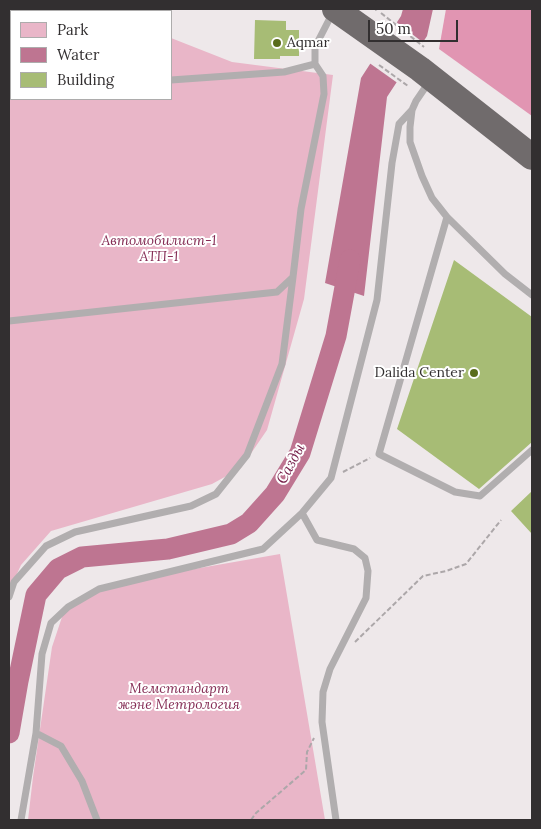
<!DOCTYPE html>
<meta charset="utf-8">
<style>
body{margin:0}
#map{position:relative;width:541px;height:829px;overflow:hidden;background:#eee8ea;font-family:Lora,serif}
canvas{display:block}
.frame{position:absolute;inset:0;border:10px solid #322f30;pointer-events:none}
.legend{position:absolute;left:10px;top:10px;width:162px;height:90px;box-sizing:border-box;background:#fff;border:1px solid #adacac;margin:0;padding:6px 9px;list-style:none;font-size:15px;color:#322f30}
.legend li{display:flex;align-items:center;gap:10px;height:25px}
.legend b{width:25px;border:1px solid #adacac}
.scale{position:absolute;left:368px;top:20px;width:90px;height:22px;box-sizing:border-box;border:2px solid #322f30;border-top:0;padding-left:6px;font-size:15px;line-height:18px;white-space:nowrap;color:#322f30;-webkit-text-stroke:4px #fff;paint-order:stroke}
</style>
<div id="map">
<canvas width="541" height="829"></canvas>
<div class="frame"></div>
<ul class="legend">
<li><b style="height:14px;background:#e9b6c8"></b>Park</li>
<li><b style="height:14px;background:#be7591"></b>Water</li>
<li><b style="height:14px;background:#a7bc75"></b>Building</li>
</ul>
<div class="scale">50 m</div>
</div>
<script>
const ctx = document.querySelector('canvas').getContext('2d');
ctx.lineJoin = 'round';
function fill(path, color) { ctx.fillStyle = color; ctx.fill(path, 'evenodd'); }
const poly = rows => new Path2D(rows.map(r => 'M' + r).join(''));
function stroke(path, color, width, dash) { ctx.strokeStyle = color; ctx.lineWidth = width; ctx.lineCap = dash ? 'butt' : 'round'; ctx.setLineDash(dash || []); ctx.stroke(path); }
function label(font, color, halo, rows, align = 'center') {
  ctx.font = font + ' Lora,serif'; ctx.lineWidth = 4; ctx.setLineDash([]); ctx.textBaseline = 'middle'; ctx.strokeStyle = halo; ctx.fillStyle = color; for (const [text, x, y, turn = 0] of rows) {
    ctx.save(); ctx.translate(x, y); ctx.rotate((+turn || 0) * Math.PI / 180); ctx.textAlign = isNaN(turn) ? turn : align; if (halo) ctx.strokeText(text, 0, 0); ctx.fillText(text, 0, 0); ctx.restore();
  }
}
const green = poly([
 [9,9,101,9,107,11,11,11,11,99,171,99,171,38,232,62,333,75,304,299,267,430,241,468,212,484,51,531,21,565,9,591],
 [280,554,325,820,28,820,33,777,52,647,64,611,114,583]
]);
const forest = poly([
 [446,9,532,9,532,116,439,49]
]);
const water = poly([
 [403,9,433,9,427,36,387,97,364,296,325,283,361,78,401,16]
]);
const pier = poly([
 [395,21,425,44,399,84,368,62]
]);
const river = poly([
 [9,733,18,681,36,595,58,569,82,557,168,549,231,534,249,523,275,494,300,453,336,336,350,260]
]);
const building = poly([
 [255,20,286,21,286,30,299,30,299,56,280,56,280,59,254,59],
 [454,260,532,317,532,442,479,489,397,429],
 [532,491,532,534,511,511]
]);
const path = poly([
 [375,10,377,9],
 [381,13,424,47],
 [379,65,408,86],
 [343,472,370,458],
 [355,642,423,576,446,571,466,564,501,520],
 [251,820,256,813,306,770,307,752,314,738]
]);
const lane = poly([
 [60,11,61,9],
 [9,59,11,59],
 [171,80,284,72,315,64],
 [429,82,416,101,412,110,410,127,410,142,422,176,432,198,447,217],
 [532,295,505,274,447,217,379,454,455,492,480,496,532,450],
 [9,321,277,292,293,277,301,209,324,94,323,76,315,64,315,47,332,14],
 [302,513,317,540,354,549,365,558,368,571,366,598,330,669,323,692,322,722,336,820],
 [9,597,14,582,46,546,75,532,191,506,216,494,247,455,282,364,293,277],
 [21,820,36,733],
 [97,820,82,781,61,746,36,733,42,654,51,623,68,607,99,589,263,549,302,513,331,478,377,300,392,163,399,124,412,110]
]);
const highway = poly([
 [335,9,420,69,532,157]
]);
const markers = [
 [277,43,5,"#5a6d1b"],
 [474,373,5,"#5a6d1b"]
];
const poiNames = [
 ["Aqmar",287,43],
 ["Dalida Center",464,373,"right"]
];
const parkNames = [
 ["Автомобилист-1",159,241],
 ["АТП-1",159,257],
 ["Мемстандарт",179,689],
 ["және Метрология",179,705]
];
const waterNames = [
 ["Сазды",291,464,-62]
];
fill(green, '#e9b6c8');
fill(forest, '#e195b2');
fill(water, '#be7591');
fill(pier, '#eee8ea');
stroke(river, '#be7591', 21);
fill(building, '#a7bc75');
stroke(path, '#aca7a9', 2, [5, 2.5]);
stroke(lane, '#b1aeaf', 7);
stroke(highway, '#706b6c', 26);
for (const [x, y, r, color] of markers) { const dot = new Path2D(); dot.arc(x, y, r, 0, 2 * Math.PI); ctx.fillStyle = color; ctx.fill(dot); stroke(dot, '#fff', 2); }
label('14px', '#322f30', '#fff', poiNames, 'left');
label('italic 14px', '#852d55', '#fff', parkNames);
label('italic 15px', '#731b46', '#fff', waterNames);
</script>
